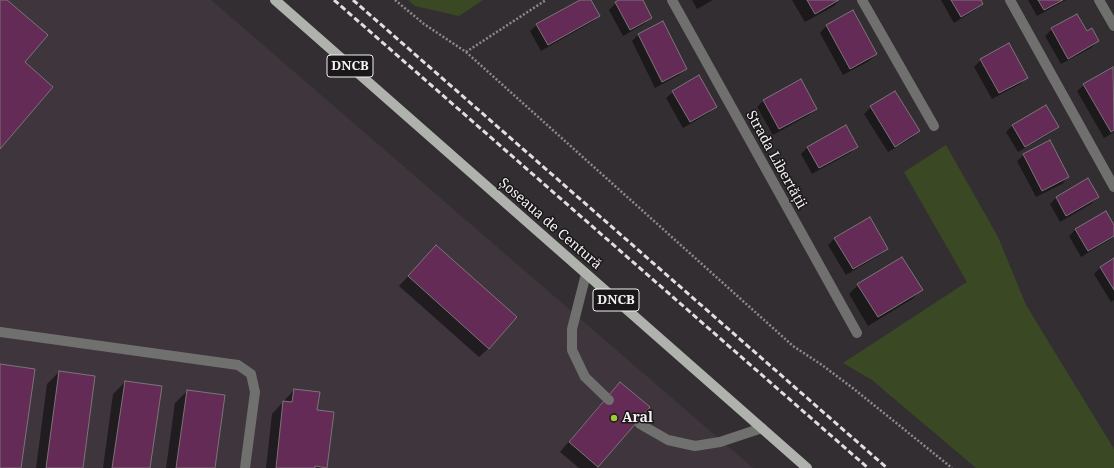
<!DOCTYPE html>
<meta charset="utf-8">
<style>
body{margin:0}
canvas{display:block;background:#322e31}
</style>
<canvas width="1114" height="468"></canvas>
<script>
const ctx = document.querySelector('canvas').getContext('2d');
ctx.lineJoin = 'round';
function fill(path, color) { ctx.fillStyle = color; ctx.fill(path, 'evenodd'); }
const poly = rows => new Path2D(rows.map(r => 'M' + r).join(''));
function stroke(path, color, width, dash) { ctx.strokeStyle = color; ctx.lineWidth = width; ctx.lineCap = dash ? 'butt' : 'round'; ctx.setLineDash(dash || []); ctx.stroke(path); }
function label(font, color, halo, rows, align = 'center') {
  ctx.font = font + ' "Noto Serif",serif'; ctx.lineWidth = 3; ctx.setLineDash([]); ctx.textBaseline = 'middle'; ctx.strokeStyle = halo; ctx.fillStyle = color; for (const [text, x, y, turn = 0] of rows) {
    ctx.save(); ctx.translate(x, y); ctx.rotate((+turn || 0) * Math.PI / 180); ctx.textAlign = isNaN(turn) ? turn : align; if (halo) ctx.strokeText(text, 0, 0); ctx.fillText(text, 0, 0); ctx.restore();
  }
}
const built = poly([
 [0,0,211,0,753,468,0,468]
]);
const green = poly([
 [408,0,483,0,459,16,415,6],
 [946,145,998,237,1026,305,1114,449,1114,468,976,468,872,380,843,363,967,282,904,172]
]);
const shadow = poly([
 [582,0,590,0,599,16,592,22,541,51,530,31,537,25],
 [621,0,641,0,651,18,644,24,623,36,609,10,616,3],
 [692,0,713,0,697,9],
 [792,0,840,0,834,6,805,22],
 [941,0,980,0,982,3,975,10,954,23],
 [1028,0,1066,0,1037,16],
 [853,12,876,54,869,61,843,75,820,33,826,26],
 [1076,15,1086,32,1098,41,1091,48,1061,64,1045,36,1052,29],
 [662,23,686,69,679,75,655,88,632,41,638,35],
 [981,60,1027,77,1020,84,992,99,974,67],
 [1113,69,1114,71,1114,132,1104,138,1077,91,1084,85],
 [673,92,716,106,709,113,683,128,666,98],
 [764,100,816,108,809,115,773,135,757,107],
 [871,107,919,131,912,138,888,152,864,114],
 [1013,125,1058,127,1051,133,1018,152,1006,132],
 [808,147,856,147,850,153,812,174,801,154],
 [1024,155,1068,177,1062,184,1036,197,1017,161],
 [1088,180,1098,197,1091,204,1060,222,1050,204,1056,198],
 [1114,227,1114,236,1111,239,1081,257,1069,236,1076,229],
 [835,238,887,248,880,255,846,275,828,245],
 [427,256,489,348,479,357,399,286],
 [1114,259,1114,300,1111,302,1094,274,1101,267],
 [858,285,921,290,912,299,868,326,849,294],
 [59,372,82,468,36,468,47,384],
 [125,382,149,468,103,468,113,394],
 [294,390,316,411,326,468,266,468,272,414],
 [187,391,214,468,166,468,175,403],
 [611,392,648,407,596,468,579,468,560,452]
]);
const building = poly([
 [0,0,7,0,48,35,25,62,53,87,0,149,0,0],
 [580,0,591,0,600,16,548,45,536,24,580,0],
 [619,0,643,0,652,18,630,30,615,2,619,0],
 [807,0,839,0,815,14,807,0],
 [951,0,981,0,983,4,961,17,951,0],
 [1038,0,1063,0,1044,10,1038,0],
 [853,10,877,54,850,69,826,25,853,10],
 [1077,14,1087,31,1092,28,1099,41,1068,59,1051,28,1077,14],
 [663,21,687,69,662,82,638,34,663,21],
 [1009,43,1028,78,999,93,980,59,1009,43],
 [1113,67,1114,130,1111,132,1083,84,1113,67],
 [699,75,717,107,690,122,672,91,699,75],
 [801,79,817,109,779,129,763,100,801,79],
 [895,91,920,131,895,147,870,106,895,91],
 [1046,105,1059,127,1025,147,1012,125,1046,105],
 [846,125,858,147,819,168,807,147,846,125],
 [1050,140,1069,177,1042,191,1023,154,1050,140],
 [1088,178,1099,197,1066,216,1056,197,1088,178],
 [1106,211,1114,225,1114,236,1088,251,1075,229,1106,211],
 [870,217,888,249,853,269,834,238,870,217],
 [436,245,517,317,489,349,408,276,436,245],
 [902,257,923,290,878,317,857,284,902,257],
 [1114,258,1114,290,1100,267,1114,258],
 [0,364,35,369,21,468,0,468,0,364],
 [59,371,95,376,83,468,46,468,59,371],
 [125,381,162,386,150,468,112,468,125,381],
 [620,382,650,407,598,467,569,442,620,382],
 [294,389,320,392,317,410,334,412,327,468,315,466,315,468,276,468,283,401,292,402,294,389],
 [187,390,225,395,215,468,176,468,187,390]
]);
const path = poly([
 [395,0,424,24,466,52,793,346,822,365,854,389,952,468],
 [466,52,546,0]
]);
const service = poly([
 [586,274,572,329,572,350,585,377,609,400],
 [0,332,238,365,251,374,255,392,245,468],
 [640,424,668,440,695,446,720,442,762,428]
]);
const minor = poly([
 [672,0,857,333],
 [862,0,934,126],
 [1010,0,1114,187],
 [1099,0,1114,26]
]);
const primary = poly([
 [275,0,807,468]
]);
const rail = poly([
 [334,0,868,468],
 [353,0,887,468]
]);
const markers = [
 [614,418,4,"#9acb35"]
];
const shields = [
 [350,66,46],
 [616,300,46]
];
const shieldNames = [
 ["DNCB",350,66],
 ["DNCB",616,300]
];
const streetNames = [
 ["Strada Libertății",776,160,61],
 ["Șoseaua de Centură",550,224,41]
];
const poiNames = [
 ["Aral",622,418]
];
fill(built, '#3f353c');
fill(green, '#3a4923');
fill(shadow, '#0007');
fill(building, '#642b57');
stroke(building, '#7a7578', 1);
stroke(path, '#8e8a8d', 2.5, [2, 2]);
stroke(service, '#70716e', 10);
stroke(minor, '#70716e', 10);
stroke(primary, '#afb2ad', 10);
stroke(rail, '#e1dde0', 3, [6, 3]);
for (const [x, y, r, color] of markers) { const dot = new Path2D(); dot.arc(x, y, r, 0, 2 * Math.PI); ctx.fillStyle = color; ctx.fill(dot); stroke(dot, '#191718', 1.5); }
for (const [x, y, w] of shields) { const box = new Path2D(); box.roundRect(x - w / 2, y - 11, w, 22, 3); ctx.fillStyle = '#191718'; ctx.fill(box); stroke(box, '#f4f1f3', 1); }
label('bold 13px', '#f4f1f3', null, shieldNames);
label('14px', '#f4f1f3', '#191718', streetNames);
label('bold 14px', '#f4f1f3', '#191718', poiNames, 'left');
</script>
